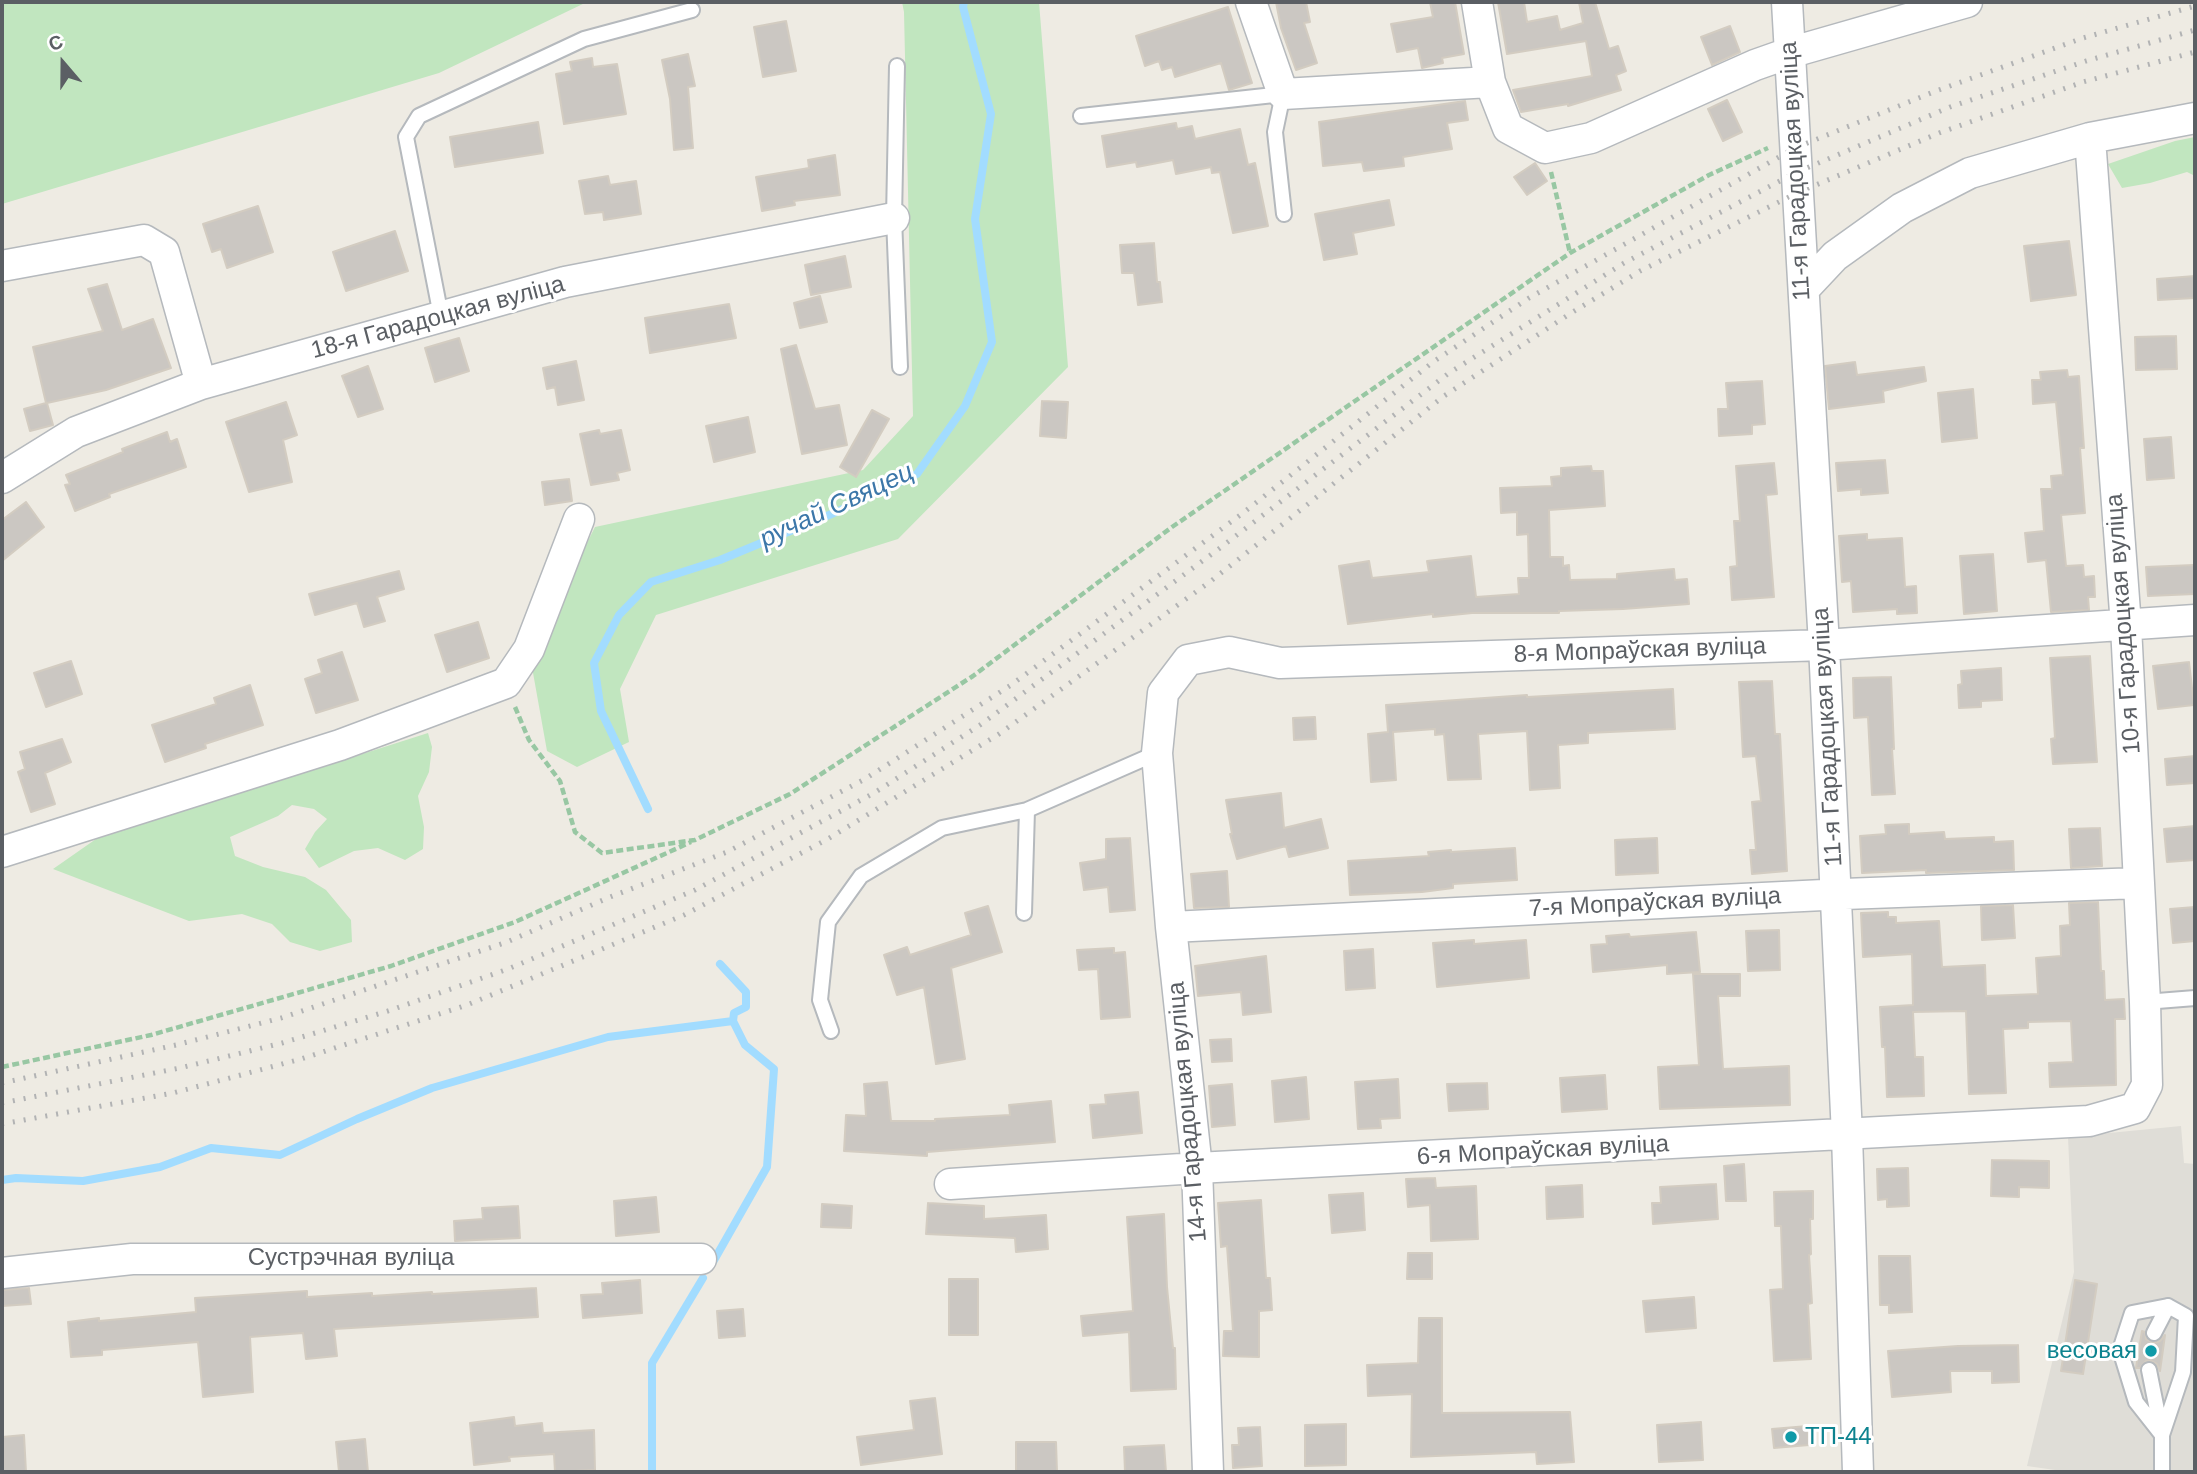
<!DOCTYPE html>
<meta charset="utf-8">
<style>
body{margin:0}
#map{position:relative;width:2197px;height:1474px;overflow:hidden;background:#eeebe3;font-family:Arial,sans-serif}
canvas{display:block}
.frame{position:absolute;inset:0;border:4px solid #5b5f64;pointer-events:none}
.north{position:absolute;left:28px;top:28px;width:70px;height:70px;-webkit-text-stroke:5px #fff;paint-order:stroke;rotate:340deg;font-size:19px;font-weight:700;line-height:28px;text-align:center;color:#5b5f64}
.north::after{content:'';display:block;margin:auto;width:24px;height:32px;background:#5b5f64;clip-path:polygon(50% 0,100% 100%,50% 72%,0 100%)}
</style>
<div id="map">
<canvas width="2197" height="1474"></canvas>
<div class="frame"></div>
<div class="north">С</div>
</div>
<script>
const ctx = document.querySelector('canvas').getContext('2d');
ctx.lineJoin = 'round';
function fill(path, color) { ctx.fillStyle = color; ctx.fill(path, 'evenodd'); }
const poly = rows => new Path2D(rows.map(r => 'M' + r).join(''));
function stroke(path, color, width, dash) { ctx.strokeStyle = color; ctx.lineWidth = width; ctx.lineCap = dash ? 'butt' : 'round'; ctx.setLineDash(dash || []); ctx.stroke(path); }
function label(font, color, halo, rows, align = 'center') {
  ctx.font = font + ' Arial,sans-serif'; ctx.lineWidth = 6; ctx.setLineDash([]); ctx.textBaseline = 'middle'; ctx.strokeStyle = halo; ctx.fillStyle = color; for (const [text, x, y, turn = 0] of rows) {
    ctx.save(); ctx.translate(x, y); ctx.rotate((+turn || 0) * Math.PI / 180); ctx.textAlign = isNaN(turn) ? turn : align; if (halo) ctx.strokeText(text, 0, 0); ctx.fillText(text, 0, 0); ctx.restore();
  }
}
const industrial = poly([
 [2181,1126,2184,1163,2195,1164,2195,1472,2069,1472,2027,1466,2074,1272,2068,1137]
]);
const green = poly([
 [2,2,587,2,439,73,2,204],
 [902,2,1039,2,1068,367,898,539,656,615,620,689,629,742,577,767,547,751,530,656,595,527,863,470,913,416,904,12],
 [2195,137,2195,176,2187,172,2150,183,2122,188,2108,164,2175,141],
 [428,733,432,747,429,772,418,796,424,827,423,849,405,860,378,848,354,851,319,868,305,849,315,832,327,819,314,809,292,805,278,816,230,837,235,856,263,867,305,877,326,890,351,920,352,942,320,951,290,942,272,924,242,914,189,921,53,869,96,839]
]);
const stream = poly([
 [648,809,601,711,594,663,619,615,651,582,720,560,834,513,917,474,965,406,992,342,975,219,991,114,963,7,964,2],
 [2,1180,16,1178,83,1181,160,1167,211,1148,280,1155,357,1119,432,1088,608,1037,733,1021],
 [713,1262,767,1167,774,1069,745,1045,733,1021,734,1013,746,1007,746,992,720,964],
 [652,1472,652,1363,703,1278]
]);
const building = poly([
 [1276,2,1306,2,1310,22,1304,23,1317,63,1296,70,1281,28,1276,2],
 [1430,2,1455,2,1464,54,1442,58,1443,63,1422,68,1418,48,1397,52,1391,24,1433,17,1430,2],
 [1498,2,1524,2,1527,22,1557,16,1560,30,1583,23,1579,2,1595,2,1609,49,1618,46,1626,71,1616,75,1621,90,1568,106,1568,104,1521,112,1513,90,1592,76,1586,41,1507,54,1498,2],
 [1228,7,1252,83,1229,90,1221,63,1175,77,1172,67,1162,70,1159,61,1145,66,1136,36,1228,7],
 [786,21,796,71,763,77,754,27,786,21],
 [1730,26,1740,52,1712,65,1701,37,1730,26],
 [688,54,695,86,688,87,693,148,674,150,670,99,662,60,688,54],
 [592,58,593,67,617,64,626,114,564,124,556,74,572,71,570,62,592,58],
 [1727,100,1742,132,1723,141,1708,109,1727,100],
 [1465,101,1468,120,1447,123,1452,149,1403,157,1404,166,1364,171,1362,162,1323,166,1319,122,1465,101],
 [538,122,543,153,455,167,450,137,538,122],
 [1176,123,1177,129,1192,126,1195,139,1240,129,1248,165,1255,163,1268,226,1233,233,1220,172,1212,173,1211,167,1176,174,1173,160,1137,167,1136,162,1107,167,1102,136,1176,123],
 [835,155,840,195,794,201,795,205,762,211,756,177,809,168,808,160,835,155],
 [1535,163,1547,181,1527,195,1514,177,1535,163],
 [608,176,610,185,636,181,641,214,604,220,603,212,585,214,579,181,608,176],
 [1389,200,1394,225,1353,233,1357,254,1324,260,1315,214,1389,200],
 [258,206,273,252,227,268,221,249,212,252,203,224,258,206],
 [395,231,408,271,346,291,333,252,395,231],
 [2069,241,2076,295,2031,301,2024,246,2069,241],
 [1154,243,1157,282,1160,282,1162,302,1138,305,1134,273,1122,273,1120,245,1154,243],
 [845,256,851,287,811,295,805,265,845,256],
 [2195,276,2195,298,2158,300,2157,279,2195,276],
 [107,284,122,330,153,319,171,368,106,390,47,403,53,425,30,431,24,409,46,403,33,347,103,331,88,289,107,284],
 [820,296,827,322,800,328,794,303,820,296],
 [729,304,736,338,650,353,645,318,729,304],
 [2176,336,2177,369,2136,370,2135,337,2176,336],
 [459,338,469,371,435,382,425,348,459,338],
 [796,345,815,409,839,405,847,445,802,454,781,349,796,345],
 [576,361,584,400,558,405,555,387,547,389,543,368,576,361],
 [1855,362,1857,375,1924,367,1926,381,1883,391,1884,402,1829,409,1825,366,1855,362],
 [368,366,383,409,358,417,342,376,368,366],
 [2067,370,2068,377,2079,376,2084,448,2080,448,2085,513,2061,515,2066,566,2083,565,2084,577,2094,576,2095,597,2088,597,2089,610,2051,612,2046,560,2028,562,2025,533,2044,531,2041,489,2052,489,2051,476,2063,475,2056,402,2033,404,2032,380,2041,380,2040,372,2067,370],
 [1762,381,1765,424,1752,425,1752,434,1719,436,1718,409,1728,409,1726,383,1762,381],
 [1973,389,1977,438,1942,442,1938,393,1973,389],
 [1042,401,1068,402,1066,438,1040,436,1042,401],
 [286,402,297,435,283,440,292,482,249,492,226,422,286,402],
 [872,410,889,419,856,477,840,467,872,410],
 [748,417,755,452,714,462,706,426,748,417],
 [599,430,600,434,621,430,630,470,617,473,619,480,591,485,580,434,599,430],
 [167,432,170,442,177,439,186,467,109,494,110,497,75,511,65,485,70,484,66,475,123,452,122,449,167,432],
 [2171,437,2174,478,2147,480,2144,439,2171,437],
 [1885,460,1888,493,1861,495,1861,489,1838,491,1836,463,1885,460],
 [1774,463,1777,494,1766,495,1774,597,1732,600,1730,567,1737,566,1734,521,1740,521,1736,466,1774,463],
 [1591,466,1592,471,1603,471,1605,506,1549,510,1550,557,1563,557,1563,566,1569,565,1570,580,1617,579,1617,574,1674,569,1675,580,1687,579,1689,604,1623,609,1559,611,1559,613,1472,613,1433,617,1433,614,1348,624,1339,566,1369,561,1372,578,1429,572,1427,561,1471,556,1476,597,1519,594,1518,578,1529,578,1528,534,1517,535,1517,512,1501,513,1500,488,1552,486,1551,477,1561,476,1561,468,1591,466],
 [569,479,572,501,545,505,542,482,569,479],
 [26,502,44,527,2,561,2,520,26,502],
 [1867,534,1867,540,1902,538,1905,587,1916,586,1917,613,1897,614,1897,609,1853,612,1851,581,1842,582,1839,536,1867,534],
 [1993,554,1997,611,1964,614,1960,556,1993,554],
 [2194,565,2195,594,2148,596,2146,567,2194,565],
 [399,571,404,589,377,597,385,621,364,627,357,603,315,615,309,594,399,571],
 [478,622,489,658,447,672,435,635,478,622],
 [342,652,358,700,316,713,305,679,322,673,318,660,342,652],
 [2090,656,2097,762,2053,764,2051,739,2055,738,2050,658,2090,656],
 [71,661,82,694,46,707,34,673,71,661],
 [2189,662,2194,705,2158,709,2153,666,2189,662],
 [2001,668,2002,700,1981,701,1981,707,1959,708,1958,685,1962,684,1961,671,2001,668],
 [1891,677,1894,749,1892,749,1895,794,1872,795,1868,717,1854,718,1853,678,1891,677],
 [1772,681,1775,734,1780,734,1787,871,1752,874,1750,850,1756,850,1752,802,1761,801,1756,756,1743,757,1739,682,1772,681],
 [250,685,263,725,205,744,206,748,165,762,152,725,216,704,214,698,250,685],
 [1673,689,1675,729,1588,733,1588,743,1558,745,1560,788,1530,790,1527,731,1478,734,1481,779,1448,780,1444,734,1435,735,1435,729,1393,732,1396,780,1371,782,1368,734,1388,732,1386,705,1527,695,1527,697,1673,689],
 [1315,717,1316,739,1294,740,1293,718,1315,717],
 [62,739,71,762,45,773,55,804,31,812,18,772,25,769,20,752,62,739],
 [2195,756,2195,783,2167,785,2165,759,2195,756],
 [1281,793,1284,828,1321,819,1328,848,1289,857,1286,846,1237,859,1230,834,1232,834,1226,800,1281,793],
 [1909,824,1909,834,1944,832,1945,839,1994,837,1994,842,2013,841,2014,870,1926,873,1926,870,1862,873,1860,836,1886,834,1885,825,1909,824],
 [2195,826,2195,860,2167,862,2164,829,2195,826],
 [2100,828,2102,866,2071,868,2069,829,2100,828],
 [1130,838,1135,910,1110,912,1108,887,1084,890,1080,863,1106,859,1106,839,1130,838],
 [1657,838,1658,873,1616,875,1615,840,1657,838],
 [1515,848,1517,880,1453,884,1453,888,1422,892,1350,895,1348,861,1429,856,1428,852,1451,850,1451,852,1515,848],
 [1227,871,1229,907,1194,908,1191,874,1227,871],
 [2098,902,2101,971,2104,971,2105,1000,2124,999,2125,1019,2115,1019,2116,1085,2050,1087,2049,1063,2073,1062,2071,1021,2028,1022,2028,1028,2003,1029,2006,1093,1969,1094,1966,1011,1913,1012,1915,1057,1923,1057,1924,1096,1887,1097,1885,1047,1882,1047,1880,1007,1913,1005,1912,954,1863,957,1861,913,1888,912,1888,917,1896,917,1896,923,1939,921,1942,967,1985,965,1986,996,2038,994,2036,958,2061,956,2060,926,2070,925,2069,903,2098,902],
 [2013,905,2015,938,1982,940,1981,906,2013,905],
 [988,906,1002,952,951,968,965,1059,936,1064,924,987,897,995,884,955,907,947,910,955,971,935,965,913,988,906],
 [2195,907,2195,941,2173,943,2170,909,2195,907],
 [1779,930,1780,970,1748,971,1746,931,1779,930],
 [1696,932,1700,972,1667,974,1667,965,1593,972,1591,945,1607,944,1606,936,1629,934,1630,937,1696,932],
 [1474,940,1474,944,1526,940,1529,978,1437,987,1433,943,1474,940],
 [1114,948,1114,953,1125,952,1130,1017,1101,1019,1098,969,1079,970,1077,950,1114,948],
 [1373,949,1375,988,1346,990,1344,951,1373,949],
 [1266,956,1271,1012,1243,1015,1241,992,1198,996,1195,966,1266,956],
 [1693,974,1740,974,1740,996,1718,996,1723,1069,1789,1066,1790,1105,1660,1109,1658,1067,1699,1065,1693,974],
 [1231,1039,1232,1061,1212,1062,1210,1040,1231,1039],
 [1605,1075,1607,1109,1562,1112,1560,1078,1605,1075],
 [1306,1077,1309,1119,1275,1122,1272,1081,1306,1077],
 [1398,1079,1400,1118,1380,1119,1381,1128,1358,1129,1355,1082,1398,1079],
 [887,1082,891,1121,935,1121,935,1119,1010,1115,1009,1105,1051,1101,1055,1142,927,1152,927,1156,844,1151,846,1115,866,1116,864,1084,887,1082],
 [1487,1083,1488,1109,1449,1111,1447,1084,1487,1083],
 [1232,1084,1235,1125,1212,1127,1209,1086,1232,1084],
 [1138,1092,1142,1133,1093,1138,1090,1105,1106,1104,1105,1095,1138,1092],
 [1992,1160,2049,1161,2049,1188,2019,1187,2019,1197,1991,1196,1992,1160],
 [1744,1164,1746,1201,1726,1201,1724,1166,1744,1164],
 [1908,1168,1909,1206,1887,1207,1887,1199,1878,1200,1877,1169,1908,1168],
 [1435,1178,1436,1188,1476,1186,1478,1239,1431,1241,1430,1205,1408,1207,1406,1179,1435,1178],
 [1716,1184,1718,1219,1653,1224,1652,1203,1661,1203,1660,1187,1716,1184],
 [1582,1185,1583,1217,1547,1219,1546,1187,1582,1185],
 [1813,1191,1813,1219,1810,1219,1811,1254,1809,1255,1812,1303,1808,1304,1811,1359,1774,1361,1770,1290,1783,1289,1781,1226,1775,1226,1774,1192,1813,1191],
 [1363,1193,1365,1230,1332,1233,1329,1195,1363,1193],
 [656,1197,659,1232,616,1236,614,1201,656,1197],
 [1261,1200,1266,1278,1270,1278,1272,1310,1259,1311,1259,1357,1223,1356,1224,1331,1233,1331,1227,1246,1221,1247,1218,1203,1261,1200],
 [928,1203,984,1206,984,1219,1046,1215,1048,1249,1016,1252,1015,1238,926,1234,928,1203],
 [822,1204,852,1206,851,1228,821,1227,822,1204],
 [518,1206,520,1238,455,1241,454,1221,483,1219,482,1208,518,1206],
 [1164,1214,1167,1287,1173,1348,1175,1348,1176,1389,1131,1391,1129,1332,1083,1336,1081,1316,1133,1311,1127,1217,1164,1214],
 [1408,1253,1432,1253,1432,1279,1407,1279,1408,1253],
 [1879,1256,1910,1256,1912,1312,1889,1313,1889,1305,1880,1305,1879,1256],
 [949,1279,978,1279,978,1335,949,1335,949,1279],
 [640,1280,642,1313,583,1318,581,1295,603,1294,602,1283,640,1280],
 [2075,1280,2097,1284,2083,1374,2061,1371,2075,1280],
 [29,1288,31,1304,2,1306,2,1290,29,1288],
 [536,1288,538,1317,334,1329,337,1356,306,1359,303,1333,250,1337,253,1392,203,1397,198,1342,102,1350,102,1355,71,1357,68,1322,99,1318,99,1321,196,1312,195,1298,307,1291,307,1297,372,1293,372,1296,432,1292,432,1294,536,1288],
 [1694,1297,1696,1328,1646,1332,1643,1301,1694,1297],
 [743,1309,745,1336,719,1338,717,1311,743,1309],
 [1419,1318,1442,1318,1442,1413,1570,1412,1574,1462,1537,1464,1536,1452,1411,1457,1412,1394,1368,1396,1367,1365,1418,1363,1419,1318],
 [2142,1331,2145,1332,2146,1339,2154,1343,2160,1341,2165,1335,2160,1371,2157,1364,2151,1361,2146,1361,2140,1368,2136,1368,2142,1331],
 [2018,1345,2019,1382,1992,1383,1992,1371,1950,1371,1951,1392,1892,1397,1888,1351,1958,1346,2018,1345],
 [935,1398,942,1454,861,1465,857,1437,914,1430,910,1401,935,1398],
 [514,1417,515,1426,542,1423,543,1433,594,1430,595,1470,555,1472,554,1454,509,1457,510,1461,474,1465,470,1423,514,1417],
 [1701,1422,1703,1460,1659,1462,1657,1425,1701,1422],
 [1346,1424,1346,1465,1305,1466,1305,1425,1346,1424],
 [1808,1426,1809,1445,1774,1448,1772,1429,1808,1426],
 [1260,1427,1262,1466,1233,1468,1232,1445,1239,1445,1238,1428,1260,1427],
 [24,1435,26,1472,2,1472,2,1437,24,1435],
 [365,1439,368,1472,339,1472,336,1442,365,1439],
 [1016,1442,1056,1442,1057,1472,1016,1472,1016,1442],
 [1164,1445,1166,1472,1125,1472,1124,1447,1164,1445]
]);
const path = poly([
 [1551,172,1570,253],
 [515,707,529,740,560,781,575,832,602,853,695,840,790,794,973,676,1172,527,1570,253,1709,175,1768,148],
 [2,1067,151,1035,391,966,515,922,691,842]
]);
const lane = poly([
 [897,66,894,218,900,367],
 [1081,116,1283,94,1275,132,1284,214],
 [441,316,406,137,419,116,584,39,692,10],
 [1024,913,1027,810],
 [2145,1002,2195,998],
 [831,1031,820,1000,828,922,861,876,942,828,1027,810,1157,753],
 [2168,1306,2186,1316,2183,1372,2162,1435,2136,1402,2120,1350,2132,1313,2168,1306],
 [2154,1333,2168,1306],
 [2149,1370,2162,1435,2162,1472]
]);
const street = poly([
 [1251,2,1283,94,1490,82],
 [1477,2,1490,82,1508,128,1545,148,1591,138,1755,65,1789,53,1967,2],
 [1787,2,1824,645,1847,1135,1858,1472],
 [2,266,144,240,164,252,201,384],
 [1804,289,1835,256,1902,208,1970,173,2090,138,2195,118],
 [2,478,76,432,201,384,565,282,894,218],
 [2,852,340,745,506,683,529,649,579,519],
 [1171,927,1844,894,2139,883],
 [950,1184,1197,1168,2089,1121,2135,1108,2147,1085,2145,1002,2126,626,2090,138],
 [2,1273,132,1259,701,1259],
 [1208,1472,1197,1168,1171,927,1157,753,1163,693,1188,660,1229,652,1280,663,1824,645,2195,620]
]);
const rail = poly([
 [2,1083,176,1045,281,1018,507,942,610,897,727,852,865,779,1011,685,1243,513,1433,362,1529,298,1795,148,1936,91,2083,38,2195,6],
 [2,1103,180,1068,282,1043,388,1011,508,969,695,890,874,793,980,725,1216,551,1449,373,1624,263,1795,173,1950,107,2086,61,2195,30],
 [2,1124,173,1093,301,1059,467,1005,684,915,826,840,999,734,1211,581,1444,396,1568,315,1640,271,1797,193,1939,133,2083,82,2195,52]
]);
const markers = [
 [2151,1351,7,"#0f9aa8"],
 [1791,1437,7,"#0f9aa8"]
];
const streetNames = [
 ["11-я Гарадоцкая вуліца",1796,171,-93],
 ["18-я Гарадоцкая вуліца",438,318,-15],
 ["10-я Гарадоцкая вуліца",2124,624,-94],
 ["8-я Мопраўская вуліца",1640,651,-2],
 ["11-я Гарадоцкая вуліца",1828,737,-93],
 ["7-я Мопраўская вуліца",1655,903,-3],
 ["14-я Гарадоцкая вуліца",1188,1112,-95],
 ["6-я Мопраўская вуліца",1543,1151,-3],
 ["Сустрэчная вуліца",351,1258]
];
const cultureNames = [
 ["весовая",2137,1351],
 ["ТП-44",1805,1437,"left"]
];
const waterNames = [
 ["ручай Свяцец",837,506,-25]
];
fill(industrial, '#dfddd7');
fill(green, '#c1e6bf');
stroke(stream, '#a2dcff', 8);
fill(building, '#cbc7c2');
stroke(building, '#d3ccc1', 2);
stroke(lane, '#b5b9bd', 18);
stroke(street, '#b5b9bd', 33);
stroke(path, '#98c7a3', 4.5, [7, 3.5]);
stroke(lane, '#fff', 14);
stroke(street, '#fff', 30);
stroke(rail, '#b2b3b4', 5, [2, 9]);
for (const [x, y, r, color] of markers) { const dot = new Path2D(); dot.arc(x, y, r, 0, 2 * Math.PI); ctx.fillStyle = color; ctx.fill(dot); stroke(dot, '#fff', 2.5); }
label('24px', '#5b5f64', '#fff', streetNames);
label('24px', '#0d838f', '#fff', cultureNames, 'right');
label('italic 26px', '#3c77a9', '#fff', waterNames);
</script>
